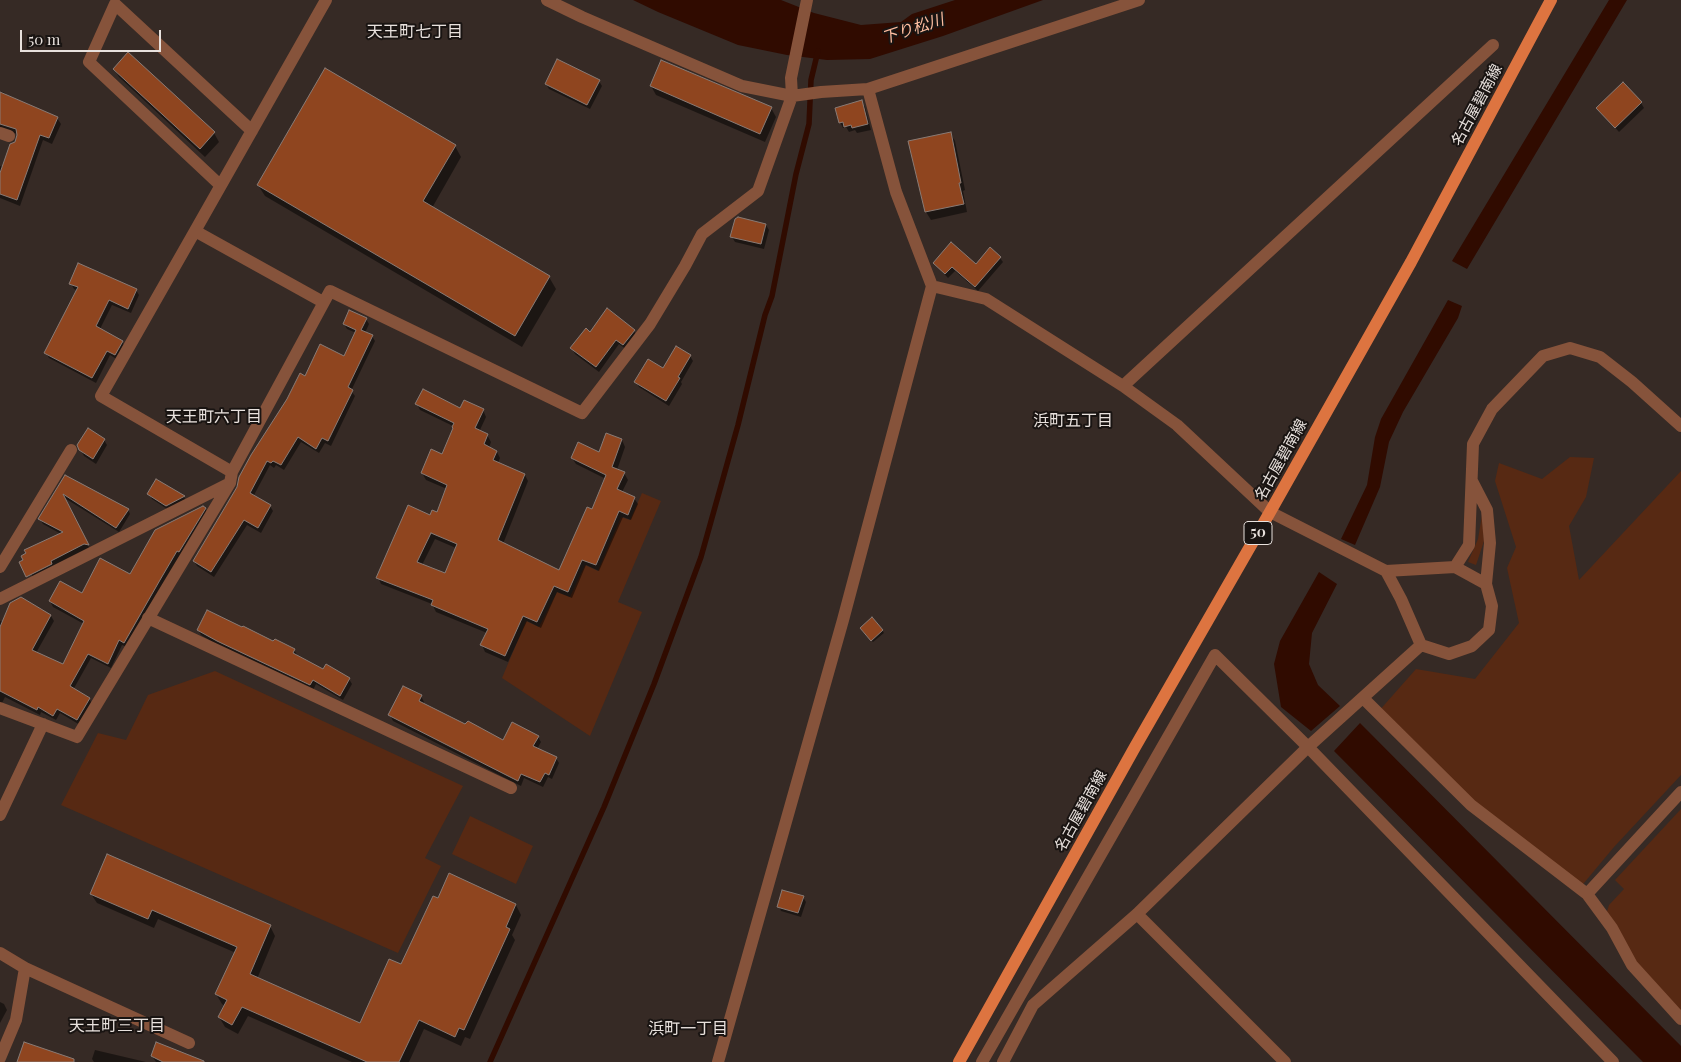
<!DOCTYPE html>
<meta charset="utf-8">
<style>
body{margin:0}
#map{position:relative;width:1681px;height:1062px;overflow:hidden;background:#362a25;font-family:"Playfair Display",serif}
canvas{display:block}
.scale{position:absolute;left:20px;top:30px;width:141px;height:22px;box-sizing:border-box;border:2px solid #e8e1dd;border-top:0;padding-left:6px;font-size:15px;line-height:18px;white-space:nowrap;color:#e8e1dd;-webkit-text-stroke:4px #191412;paint-order:stroke}
</style>
<div id="map">
<canvas width="1681" height="1062"></canvas>
<div class="scale">50 m</div>
</div>
<script>
const ctx = document.querySelector('canvas').getContext('2d');
ctx.lineJoin = 'round';
function fill(path, color) { ctx.fillStyle = color; ctx.fill(path, 'evenodd'); }
const poly = rows => new Path2D(rows.map(r => 'M' + r).join(''));
function stroke(path, color, width, dash) { ctx.strokeStyle = color; ctx.lineWidth = width; ctx.lineCap = dash ? 'butt' : 'round'; ctx.setLineDash(dash || []); ctx.stroke(path); }
function label(font, color, halo, rows, align = 'center') {
  ctx.font = font + ' "Playfair Display","Noto Sans JP",serif'; ctx.lineWidth = 4; ctx.setLineDash([]); ctx.textBaseline = 'middle'; ctx.strokeStyle = halo; ctx.fillStyle = color; for (const [text, x, y, turn = 0] of rows) {
    ctx.save(); ctx.translate(x, y); ctx.rotate((+turn || 0) * Math.PI / 180); ctx.textAlign = isNaN(turn) ? turn : align; if (halo) ctx.strokeText(text, 0, 0); ctx.fillText(text, 0, 0); ctx.restore();
  }
}
const green = poly([
 [1570,457,1594,458,1586,497,1569,526,1579,580,1681,471,1681,775,1614,847,1579,889,1471,805,1378,712,1416,669,1475,679,1519,623,1507,568,1516,547,1495,481,1499,463,1542,479],
 [642,493,661,501,618,602,642,612,590,736,502,678,526,621,539,627,557,592,570,597,585,565,598,571,621,517,630,520],
 [1482,515,1484,541,1476,565,1468,562,1478,539],
 [215,671,463,786,425,858,441,866,398,953,61,805,98,733,126,740,148,695],
 [1681,809,1681,1019,1632,965,1605,918,1609,905,1624,889,1615,880],
 [470,816,533,846,516,884,452,854]
]);
const water = poly([
 [633,0,781,0,814,13,861,25,901,22,912,14,955,0,1043,0,943,36,870,59,827,60,787,55,738,45,658,12],
 [1609,0,1627,0,1467,269,1452,261],
 [1448,300,1462,306,1458,318,1403,412,1389,442,1380,487,1355,545,1341,539,1367,485,1375,437,1381,419],
 [1319,572,1337,584,1312,633,1309,664,1318,685,1340,706,1311,731,1281,707,1274,664,1280,641],
 [1360,723,1681,1046,1681,1062,1643,1062,1334,751]
]);
const shadow = poly([
 [128,54,214,133,219,142,205,157,119,77,114,69],
 [599,81,602,86,590,109,549,89,546,84],
 [651,86,771,108,776,117,765,142,656,95],
 [0,91,5,93,7,97,57,118,61,124,52,144,43,140,20,206,0,198,0,166,3,167,11,145,18,140,17,134,0,128],
 [862,102,865,107,871,130,857,133,855,130,849,132,846,127,843,128,840,122],
 [1641,103,1644,108,1619,132,1598,108],
 [950,133,955,141,965,190,963,191,967,212,931,220,926,212],
 [455,146,461,157,432,208,549,277,556,289,522,347,265,196,258,185],
 [766,225,769,230,764,249,735,242,732,237],
 [1000,258,1003,262,978,291,955,271,948,278,934,263,976,266],
 [71,284,136,290,139,295,131,313,112,305,100,329,122,342,125,347,118,360,110,355,96,383,49,358,46,353,78,291,74,289],
 [366,319,369,324,365,333,372,336,375,341,351,391,355,396,331,446,325,443,319,453,301,442,284,470,276,465,274,468,270,465,253,497,270,506,273,511,261,533,247,525,214,577,197,566,194,561,306,378,345,357,356,333,347,329,344,324],
 [634,331,637,336,627,350,619,344,599,372,575,354,572,348,590,334],
 [690,356,693,361,681,382,682,384,669,406,639,387,636,382],
 [417,404,461,410,483,410,486,417,479,432,487,435,491,442,489,448,497,452,500,458,498,463,525,475,528,481,503,544,560,571,593,511,606,479,576,464,572,458,599,454,607,435,622,440,625,447,617,470,624,473,628,480,622,492,634,498,638,504,631,520,623,517,599,571,586,565,572,598,557,592,541,628,527,621,508,662,485,652,482,645,487,633,436,612,432,604,381,584,378,577,431,516,438,513,447,489,426,480,422,473,443,456,454,429,453,426,420,410],
 [435,539,456,548,445,575,422,565],
 [104,440,107,445,96,464,84,456,80,449],
 [66,477,128,509,130,514,119,532,63,497,90,549,34,579,31,574,61,534,43,524,40,519],
 [157,481,184,497,187,502,170,511,152,499,149,494],
 [205,508,208,514,127,647,122,645,111,668,91,658,73,690,89,698,92,704,80,725,60,713,56,720,41,712,40,715,5,697,2,703,0,702,0,621,3,622,21,599,51,616,54,621,36,653,63,666,84,624,53,607,50,601,82,595,130,576],
 [198,630,274,643,294,650,298,656,324,670,349,679,352,684,343,700,316,684,313,690,221,647,201,635],
 [882,630,884,633,873,642,862,631],
 [421,696,424,702,423,704,466,726,503,741,538,737,541,742,537,749,556,758,559,763,552,779,548,777,543,787,524,778,521,786,393,721,390,715],
 [91,894,270,926,275,936,257,979,361,1025,402,966,438,900,516,905,521,915,512,935,515,940,470,1039,465,1037,461,1046,424,1029,409,1062,352,1062,248,1016,238,1034,225,1027,219,1017,225,1006,222,1004,216,994,236,953,158,919,154,928,97,903],
 [803,897,806,902,801,917,781,911,779,906],
 [0,1002,4,1004,7,1010,0,1023],
 [95,1050,146,1062,94,1062,92,1059],
 [152,1056,181,1062,156,1062]
]);
const stream = poly([
 [490,1062,604,807,654,684,701,557,738,425,765,315,772,296,796,174,809,124,811,80,818,51]
]);
const building = poly([
 [128,52,215,132,200,149,113,69,128,52],
 [557,59,600,80,587,105,545,84,557,59],
 [661,60,772,107,760,134,650,86,661,60],
 [325,68,456,145,423,201,550,276,515,336,257,185,325,68],
 [1623,82,1642,102,1615,128,1596,108,1623,82],
 [0,92,58,117,49,138,40,135,17,200,0,194,0,173,10,144,15,142,17,135,16,129,0,124,0,92],
 [862,100,868,124,852,128,851,125,844,127,843,122,839,123,835,108,862,100],
 [951,132,961,183,959,183,964,204,925,212,908,141,951,132],
 [738,217,766,224,761,244,730,237,735,219,738,217],
 [951,242,976,264,990,247,1001,257,975,287,952,267,945,274,933,263,951,242],
 [78,263,137,289,128,309,109,300,96,326,123,341,115,355,107,351,92,378,44,353,78,287,69,284,78,263],
 [607,308,635,330,623,345,616,340,596,367,570,348,586,328,590,332,607,308],
 [349,310,367,318,361,330,373,335,348,387,353,390,328,441,322,438,316,449,298,437,281,465,273,461,271,463,267,461,250,493,271,505,258,528,244,520,211,572,193,561,237,487,239,477,251,455,287,399,300,373,305,376,320,344,344,356,356,330,343,324,349,310],
 [676,346,691,355,678,377,680,378,666,401,634,382,648,359,663,368,676,346],
 [423,389,460,408,464,400,484,409,475,428,488,434,484,444,497,451,493,460,525,474,498,540,559,570,587,507,592,509,606,475,571,458,578,442,599,452,606,433,622,439,612,467,625,472,617,489,635,497,628,515,619,511,596,565,582,560,568,592,554,586,537,622,523,616,505,656,480,645,488,629,431,605,433,600,376,578,408,505,430,515,432,510,437,512,447,485,421,473,431,449,442,454,453,428,452,427,454,423,415,404,423,389],
 [431,533,457,544,445,573,417,562,431,533],
 [88,428,105,439,93,459,79,450,77,445,88,428],
 [65,475,129,509,116,528,63,494,89,545,84,544,51,561,52,564,26,577,19,562,23,560,21,556,26,553,24,550,63,532,38,519,65,475],
 [156,479,185,496,166,506,147,494,156,479],
 [203,506,206,508,179,552,177,551,160,580,124,643,119,640,108,664,88,654,70,686,90,698,77,720,57,709,53,716,38,707,37,710,0,691,0,627,10,603,21,597,51,615,32,650,63,664,84,621,49,601,60,581,82,593,100,558,130,574,155,530,203,506],
 [207,610,242,627,243,626,273,641,275,639,295,649,293,653,323,669,326,664,350,678,340,696,313,680,310,685,217,641,197,630,207,610],
 [872,617,883,630,871,641,860,628,872,617],
 [403,686,422,695,419,701,465,724,468,721,503,740,512,722,539,736,533,746,557,757,549,775,545,773,540,782,521,774,518,781,388,715,403,686],
 [107,854,271,925,250,974,360,1023,389,959,401,964,433,896,438,898,449,873,516,904,506,927,510,929,464,1030,459,1028,455,1037,419,1020,399,1062,367,1062,242,1007,232,1025,218,1017,227,1000,215,994,237,947,152,910,148,919,90,894,107,854],
 [782,890,804,896,798,913,777,907,782,890],
 [24,1042,74,1059,74,1062,17,1062,24,1042],
 [156,1042,204,1061,204,1062,163,1062,151,1056,156,1042]
]);
const minor = poly([
 [547,0,582,17,742,86,792,96,821,92,868,89,1139,0],
 [0,133,9,136],
 [220,185,89,62,115,4,252,131],
 [195,231,326,0],
 [932,286,986,299,1123,386,1177,425,1270,512,1386,571,1455,567,1486,584,1492,606,1489,630,1472,646,1449,654,1421,645,1308,747,1137,914,1033,1005,1003,1062],
 [1123,386,1493,45],
 [232,472,101,396,195,231,323,302],
 [1472,481,1487,510,1490,543,1486,584],
 [0,567,71,450],
 [1455,567,1469,545,1473,444,1492,409,1543,356,1570,348,1600,357,1632,382,1681,426],
 [1386,571,1401,599,1421,645],
 [0,599,230,483],
 [148,618,511,788],
 [1363,698,1471,805,1587,894,1681,792],
 [0,708,77,737,230,483,232,472,330,291,582,413,650,324,685,266,702,234,758,191,792,96,791,78,807,0],
 [0,815,43,724],
 [1587,894,1612,928,1632,965,1681,1019],
 [1137,914,1285,1062],
 [0,953,25,968,16,1020,0,1058],
 [25,968,189,1043],
 [718,1062,843,620,932,286,896,192,868,89],
 [982,1062,1215,655,1308,747,1613,1062]
]);
const primary = poly([
 [959,1062,1135,747,1270,512,1411,262,1551,0]
]);
const shields = [
 [1258,533,28]
];
const shieldNames = [
 ["50",1258,533]
];
const streetNames = [
 ["名古屋碧南線",1477,105,-62],
 ["名古屋碧南線",1281,460,-61],
 ["名古屋碧南線",1081,811,-61]
];
const waterNames = [
 ["下り松川",913,29,-18]
];
const neighbourhoodNames = [
 ["天王町七丁目",415,32],
 ["天王町六丁目",214,417],
 ["浜町五丁目",1073,421],
 ["天王町三丁目",117,1026],
 ["浜町一丁目",688,1029]
];
fill(green, '#572913');
fill(water, '#300b00');
fill(shadow, '#0007');
stroke(stream, '#300b00', 5.5);
fill(building, '#8f451f');
stroke(building, '#897b75', 1);
stroke(minor, '#86533b', 12);
stroke(primary, '#dd7440', 12);
for (const [x, y, w] of shields) { const box = new Path2D(); box.roundRect(x - w / 2, y - 11.5, w, 23, 4); ctx.fillStyle = '#191412'; ctx.fill(box); stroke(box, '#e8e1dd', 1); }
label('bold 14px', '#e8e1dd', null, shieldNames);
label('15px', '#e8e1dd', '#191412', streetNames);
label('italic 16px', '#fdbc9f', '#191412', waterNames);
label('16px', '#e8e1dd', '#191412', neighbourhoodNames);
</script>
